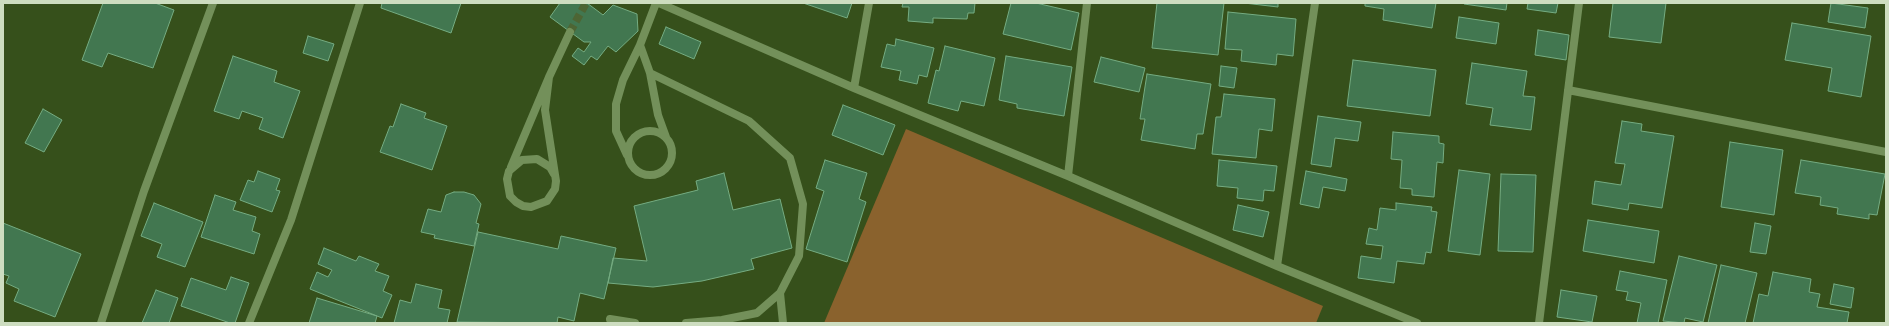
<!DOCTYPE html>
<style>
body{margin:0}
#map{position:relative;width:1889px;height:326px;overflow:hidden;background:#36501b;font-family:"PT Sans Narrow",sans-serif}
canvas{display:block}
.frame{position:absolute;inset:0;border:4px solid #cdddc0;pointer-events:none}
</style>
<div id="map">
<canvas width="1889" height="326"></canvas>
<div class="frame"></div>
</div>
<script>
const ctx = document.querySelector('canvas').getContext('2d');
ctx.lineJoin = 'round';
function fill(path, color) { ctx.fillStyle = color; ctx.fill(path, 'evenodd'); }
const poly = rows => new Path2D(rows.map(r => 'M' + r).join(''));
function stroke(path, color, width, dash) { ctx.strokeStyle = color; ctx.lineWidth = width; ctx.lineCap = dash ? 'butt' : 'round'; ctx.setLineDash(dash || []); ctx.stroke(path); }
const green = poly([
 [906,129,1323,306,1316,323,824,323]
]);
const building = poly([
 [103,3,155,3,174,10,153,68,108,53,102,67,82,60,103,3],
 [382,3,461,3,451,33,381,8,382,3],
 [560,3,587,3,603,15,613,5,637,14,638,31,616,52,608,46,597,60,591,56,584,65,572,56,578,48,584,52,591,42,584,42,550,17,560,3],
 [803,3,852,3,847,18,803,3],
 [903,3,975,3,974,13,968,13,967,19,933,18,933,23,908,21,909,7,902,7,903,3],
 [1011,3,1036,3,1079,13,1071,50,1003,34,1011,3],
 [1157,3,1224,3,1218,55,1152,48,1157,3],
 [1244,3,1278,3,1278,7,1244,3],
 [1365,3,1436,3,1432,28,1383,20,1384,9,1365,6,1365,3],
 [1465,3,1507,3,1506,10,1464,4,1465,3],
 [1528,3,1558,3,1556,13,1527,9,1528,3],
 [1613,3,1666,3,1661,43,1609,37,1613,3],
 [1831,3,1868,8,1865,28,1828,22,1831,3],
 [1228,12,1296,19,1293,56,1277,54,1276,65,1241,61,1242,50,1225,49,1228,12],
 [1459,17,1499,23,1496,44,1456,38,1459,17],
 [1792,23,1871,36,1861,97,1828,91,1832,68,1785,60,1792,23],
 [666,27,701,42,694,59,659,44,666,27],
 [1538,30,1569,35,1566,60,1535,55,1538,30],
 [308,36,334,44,328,61,303,53,308,36],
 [896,39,934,48,927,77,919,75,917,84,899,80,901,71,881,67,887,44,895,46,896,39],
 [945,46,995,58,984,106,961,101,958,111,928,103,936,70,939,71,945,46],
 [233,56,277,71,274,82,300,91,283,138,259,129,263,118,242,111,239,119,214,111,233,56],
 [1006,56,1072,67,1064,116,1017,108,1017,104,999,100,1006,56],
 [1101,57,1145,68,1139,92,1094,82,1101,57],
 [1353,60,1436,70,1430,116,1347,106,1353,60],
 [1472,63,1527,71,1523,96,1535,97,1531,130,1490,125,1493,108,1466,104,1472,63],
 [1221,66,1237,68,1234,88,1219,86,1221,66],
 [1147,74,1211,84,1203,134,1197,134,1195,149,1141,140,1145,119,1140,119,1147,74],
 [1224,94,1275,99,1272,131,1259,129,1256,158,1212,154,1216,117,1221,117,1224,94],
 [401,104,426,113,424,118,447,126,432,170,380,152,390,126,393,127,401,104],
 [843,105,895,125,883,155,832,135,843,105],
 [43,109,62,120,44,152,25,143,43,109],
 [1318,116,1361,122,1358,141,1335,138,1331,167,1311,164,1318,116],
 [1622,121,1642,124,1641,131,1674,136,1662,208,1629,203,1628,210,1592,204,1595,181,1621,185,1625,164,1615,163,1622,121],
 [1393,132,1439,136,1439,143,1444,144,1443,163,1437,162,1434,197,1412,195,1412,189,1400,188,1402,160,1391,159,1393,132],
 [1730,142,1783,150,1774,215,1721,207,1730,142],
 [825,160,867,173,859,199,866,202,847,262,806,249,824,191,816,188,825,160],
 [1219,160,1277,166,1274,191,1264,190,1263,201,1237,198,1238,188,1217,186,1219,160],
 [1801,160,1885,174,1877,215,1869,214,1869,219,1837,214,1838,208,1820,205,1821,197,1795,193,1801,160],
 [1459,170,1490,174,1480,255,1448,251,1459,170],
 [258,171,280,179,276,190,280,191,272,212,240,200,248,180,254,182,258,171],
 [1306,171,1347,179,1345,191,1323,187,1319,208,1300,204,1306,171],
 [724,173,733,210,780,199,792,248,751,259,754,269,702,281,653,287,608,283,613,258,647,261,634,206,698,190,696,181,724,173],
 [1501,174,1536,175,1533,252,1498,251,1501,174],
 [454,192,464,192,474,195,481,204,476,223,479,224,474,246,434,238,435,235,421,232,428,209,441,212,446,195,454,192],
 [215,195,236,202,233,210,256,217,252,231,260,234,254,254,201,237,215,195],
 [154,203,203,222,185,267,157,257,162,244,141,236,154,203],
 [1396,203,1432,207,1431,211,1437,212,1431,253,1426,252,1424,264,1397,261,1394,283,1358,278,1361,256,1381,259,1383,246,1366,244,1369,228,1377,230,1380,208,1396,210,1396,203],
 [1238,205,1269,212,1263,237,1233,230,1238,205],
 [1588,220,1659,231,1654,263,1583,251,1588,220],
 [3,223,81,254,55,317,14,301,19,289,6,283,9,276,3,274,3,223],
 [1755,223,1771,226,1766,254,1750,252,1755,223],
 [478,232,558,249,561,236,616,248,604,299,580,293,574,321,558,317,557,323,457,322,478,232],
 [324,248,356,261,359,256,379,264,375,271,389,276,383,291,392,295,382,318,310,289,317,272,328,277,332,270,318,264,324,248],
 [1679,256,1717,265,1703,322,1685,318,1684,323,1663,321,1679,256],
 [1721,265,1757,273,1745,323,1708,323,1721,265],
 [1620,271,1667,280,1658,323,1637,323,1641,303,1626,300,1628,292,1616,290,1620,271],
 [1773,272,1811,279,1809,292,1820,294,1817,307,1849,312,1847,323,1753,323,1759,294,1768,296,1773,272],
 [231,277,249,283,235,323,230,323,181,306,191,278,226,290,231,277],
 [416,284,442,290,438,308,450,310,447,323,394,323,400,300,411,303,416,284],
 [1834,284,1854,288,1851,308,1830,304,1834,284],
 [156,290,178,298,169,323,142,323,156,290],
 [1561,290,1597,296,1592,322,1557,317,1561,290],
 [317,298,377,316,375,323,309,323,317,298]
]);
const streetTunnel = poly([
 [570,32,586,3]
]);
const lane = poly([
 [101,323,144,191,213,3],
 [249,323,291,220,360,3]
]);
const street = poly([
 [656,3,640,45,650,73,749,121,790,158,803,204,799,256,780,293,783,323],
 [659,3,854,88,1068,176,1277,266,1417,323],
 [650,73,658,115,666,137],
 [549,77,545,110,556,181,555,189,547,201,531,207,523,206,516,202,510,196,507,179,509,171,522,160,537,159,550,167,554,174],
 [854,88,869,3],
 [1568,90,1886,152],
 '628 153a22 22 0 1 1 44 0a22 22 0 1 1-44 0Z',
 [627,155,616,131,616,104,623,80,640,45],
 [511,167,549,77,570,32],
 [1068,176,1087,3],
 [1277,266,1315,3],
 [610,319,635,323],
 [686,323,722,320,757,313,780,293],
 [1539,323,1579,3]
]);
fill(green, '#8a622d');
fill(building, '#427750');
stroke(building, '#75ac82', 1);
stroke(streetTunnel, '#4d6534', 8, [8, 4]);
stroke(lane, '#73905a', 8);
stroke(street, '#73905a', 8);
</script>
